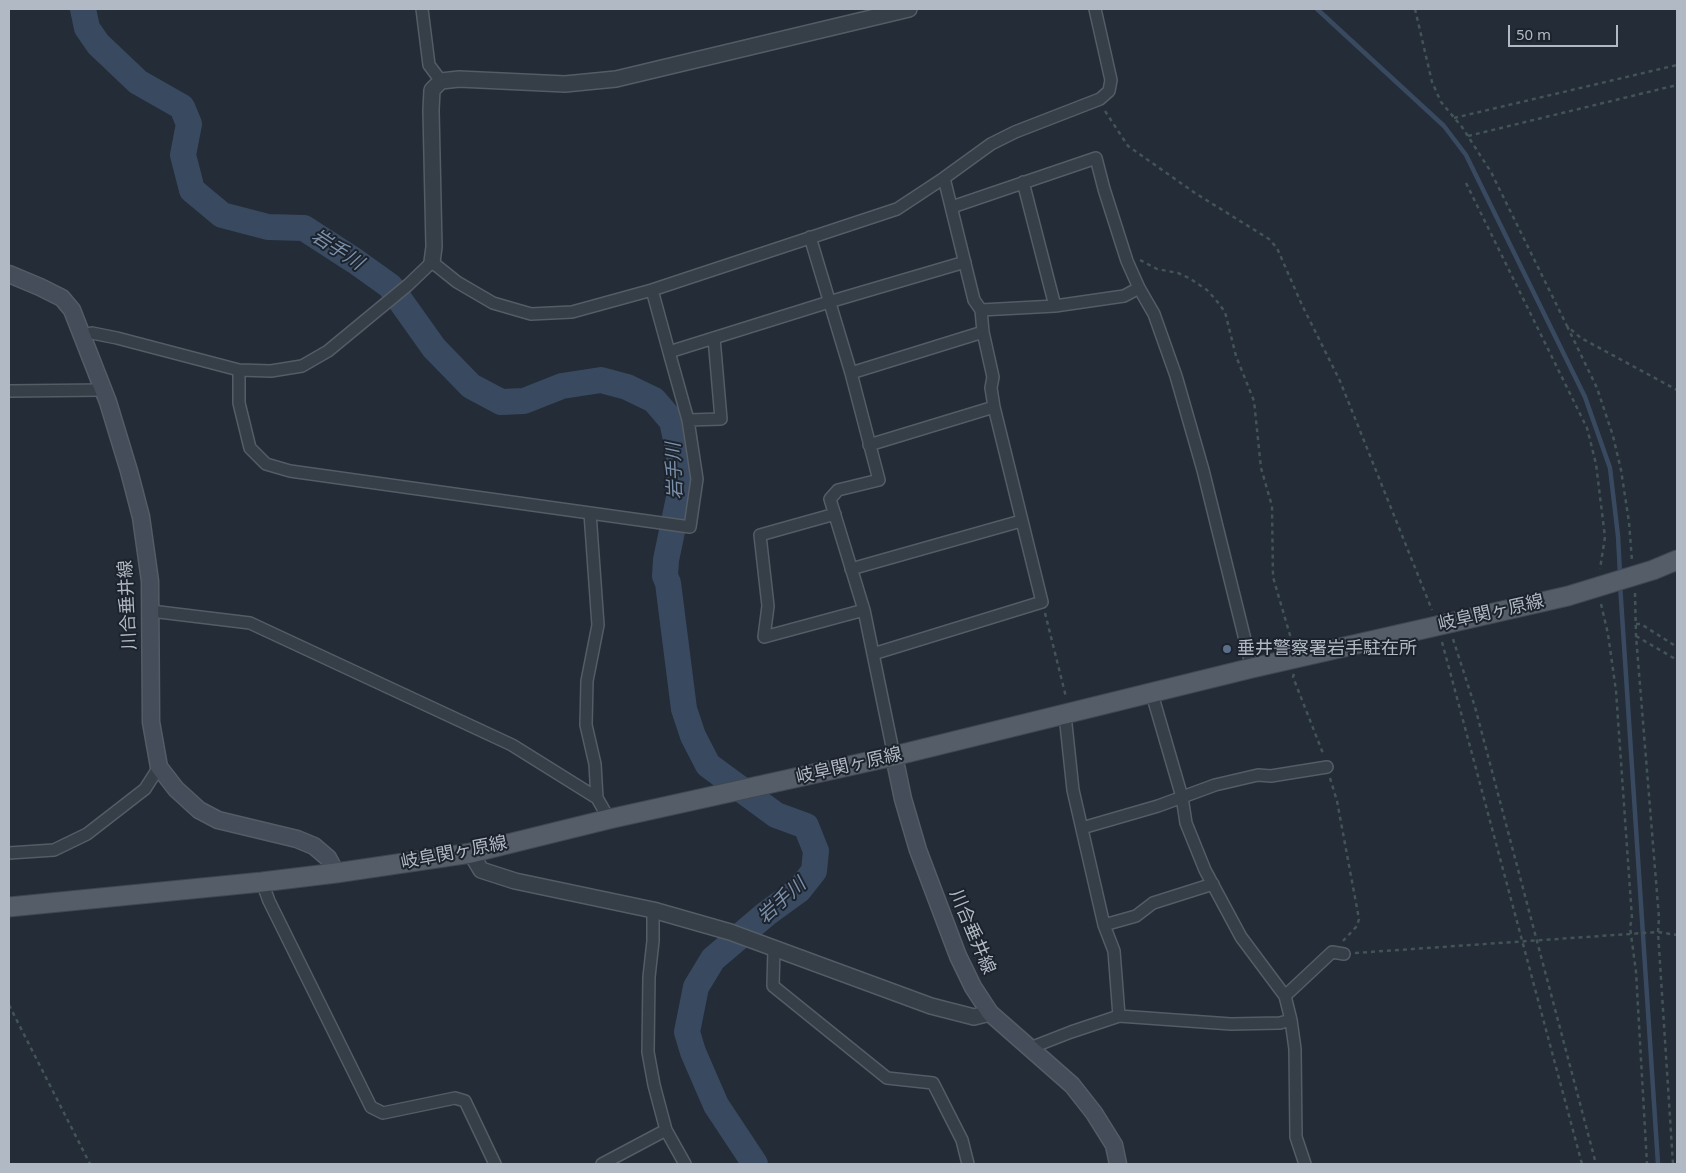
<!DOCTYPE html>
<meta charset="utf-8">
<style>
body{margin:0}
#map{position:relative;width:1686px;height:1173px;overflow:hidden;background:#232c37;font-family:"Noto Sans",sans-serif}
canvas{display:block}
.frame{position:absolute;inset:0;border:10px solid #b1b9c4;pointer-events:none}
.scale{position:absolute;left:1508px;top:25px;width:110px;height:22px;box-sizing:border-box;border:2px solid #b1b9c4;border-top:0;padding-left:6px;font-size:15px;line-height:18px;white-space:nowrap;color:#b1b9c4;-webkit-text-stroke:4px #1c232d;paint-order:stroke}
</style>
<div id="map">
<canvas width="1686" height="1173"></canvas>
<div class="frame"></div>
<div class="scale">50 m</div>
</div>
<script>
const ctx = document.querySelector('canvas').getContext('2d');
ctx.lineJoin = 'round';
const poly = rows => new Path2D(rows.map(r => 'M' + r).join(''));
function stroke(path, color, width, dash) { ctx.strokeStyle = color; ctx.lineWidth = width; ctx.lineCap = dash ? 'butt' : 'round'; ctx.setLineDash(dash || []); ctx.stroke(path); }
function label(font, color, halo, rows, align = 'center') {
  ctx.font = font + ' "Noto Sans","Noto Sans JP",sans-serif'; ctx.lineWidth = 4; ctx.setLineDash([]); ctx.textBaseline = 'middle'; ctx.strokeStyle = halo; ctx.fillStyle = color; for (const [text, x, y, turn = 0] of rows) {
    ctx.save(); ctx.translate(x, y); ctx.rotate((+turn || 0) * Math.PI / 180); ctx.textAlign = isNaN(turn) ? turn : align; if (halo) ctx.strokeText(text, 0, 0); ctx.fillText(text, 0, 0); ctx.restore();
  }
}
const stream = poly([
 [1317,9,1444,126,1466,155,1585,397,1610,468,1618,536,1620,574],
 [1620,584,1658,1164]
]);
const river = poly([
 [83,9,87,28,98,44,138,82,182,107,189,124,183,155,192,190,222,215,268,227,304,228,355,261,390,286,434,348,471,386,501,402,524,401,562,386,601,380,627,387,654,400,672,421,679,453,680,493,666,560,665,576,668,583,684,709,693,736,708,765,776,815,806,826,816,851,814,871,799,890,766,914,713,959,696,987,687,1032,693,1052,716,1105,755,1164]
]);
const path = poly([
 [1415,9,1432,82,1441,102,1462,127,1491,172,1567,326,1581,338,1677,390],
 [1105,111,1128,146,1195,193,1269,239,1277,248,1302,305,1340,381,1432,610],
 [1454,118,1677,65],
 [1468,136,1677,85],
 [1466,183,1587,428,1596,464,1605,537,1600,569],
 [1140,260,1157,269,1178,273,1189,278,1207,290,1216,300,1225,312,1236,356,1254,401,1261,468,1272,506,1273,577,1292,642],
 [1567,326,1597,388,1613,436,1621,470,1629,522,1632,561],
 [1635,593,1636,636,1659,918,1658,932,1673,1164],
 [1601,604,1608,634,1616,691,1632,918,1630,927,1636,972,1647,1164],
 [1045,613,1066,697],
 [1636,624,1641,624,1677,647],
 [1636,636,1677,660],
 [1453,639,1475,707,1596,1164],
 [1442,642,1582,1164],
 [1294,674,1293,677,1324,756],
 [1330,778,1337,801,1359,919,1357,926,1343,941],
 [1355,953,1658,932,1677,935],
 [9,1005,90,1164]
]);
const minor = poly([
 [422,9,429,65,441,81],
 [1023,182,1055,306],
 [952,207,1096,158,1104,189,1127,261,1139,288,1154,314,1176,376,1203,470,1252,668],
 [810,237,851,373,879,480,838,490,830,499,864,610,894,756],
 [652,290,669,352,829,302,965,262],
 [981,310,1055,306,1124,296,1139,288],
 [983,332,993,377,991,388,994,407],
 [83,335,92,333,117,338,239,370,271,371,302,366,328,351,408,285,432,262,457,282,493,303,531,314,572,312,652,290,897,209,944,178,991,144,1015,132,1100,99,1109,91,1111,80,1095,9],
 [239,370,239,403,250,448,266,464,290,471,690,527,697,479,688,420,669,352],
 [851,373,983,332,981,310,974,300,944,178],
 [9,391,103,390],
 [688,420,721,419,714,338],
 [869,445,994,407,1042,602,873,654],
 [590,513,598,625,587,681,586,725,595,764,597,798],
 [835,514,760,535,768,606,764,637,864,610],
 [851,569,1021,521],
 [151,611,250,623,512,745,597,798,609,819],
 [1152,694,1182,797,1186,823,1205,870,1241,937,1285,996,1291,1020,1295,1049,1296,1137,1305,1164],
 [1065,715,1073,790,1104,925,1114,951,1119,1016],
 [1082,828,1158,806,1215,785,1258,775,1271,776,1327,767],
 [9,853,54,850,87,834,145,789,159,767],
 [262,882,269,901,371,1107,383,1113,455,1098,465,1101,495,1164],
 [653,910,653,941,649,977,648,1052,654,1085,666,1130,685,1164],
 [1104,925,1136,916,1153,903,1213,884],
 [774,947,773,986,887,1078,933,1083,962,1140,968,1164],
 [1285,996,1332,952,1344,954],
 [1030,1048,1071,1032,1119,1016,1231,1024,1280,1023,1291,1020],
 [602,1164,666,1130]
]);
const tertiary = poly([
 [432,262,434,247,431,110,432,90,441,81,459,79,565,84,616,79,909,9],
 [471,853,481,870,515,881,653,910,730,932,931,1006,974,1017,990,1013]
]);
const secondary = poly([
 [9,274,40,287,62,298,72,310,108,402,129,471,141,517,150,581,151,722,159,767,176,789,199,810,218,820,297,839,314,846,328,858,336,873],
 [894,756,903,799,918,850,958,956,973,987,990,1013,1072,1085,1094,1113,1114,1145,1118,1164]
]);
const primary = poly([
 [9,907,262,882,336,873,471,853,609,819,894,756,1252,668,1568,596,1653,570,1677,560]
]);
const markers = [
 [1227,649,5,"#5c6f8a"]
];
const streetNames = [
 ["川合垂井線",128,605,-93],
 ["岐阜関ヶ原線",1491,613,-13],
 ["岐阜関ヶ原線",849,766,-13],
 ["岐阜関ヶ原線",454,853,-11],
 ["川合垂井線",972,932,67]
];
const poiNames = [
 ["垂井警察署岩手駐在所",1237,649]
];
const waterNames = [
 ["岩手川",337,250,33],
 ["岩手川",675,471,-92],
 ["岩手川",782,901,-42]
];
stroke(stream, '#394a60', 4.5);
stroke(river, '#394a60', 26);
stroke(minor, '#545c66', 14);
stroke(tertiary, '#545c66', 18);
stroke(secondary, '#545c66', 19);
stroke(primary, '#3f4751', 21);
stroke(path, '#425456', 2.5, [4, 4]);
stroke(minor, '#363e48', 11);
stroke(tertiary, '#363e48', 15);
stroke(secondary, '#454d5b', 16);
stroke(primary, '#545d68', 19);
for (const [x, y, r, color] of markers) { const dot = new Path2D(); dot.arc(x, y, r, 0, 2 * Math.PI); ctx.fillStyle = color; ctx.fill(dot); stroke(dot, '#1c232d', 2); }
label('18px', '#b1b9c4', '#1c232d', streetNames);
label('18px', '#b1b9c4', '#1c232d', poiNames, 'left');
label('italic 19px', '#7b90aa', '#1c232d', waterNames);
</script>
